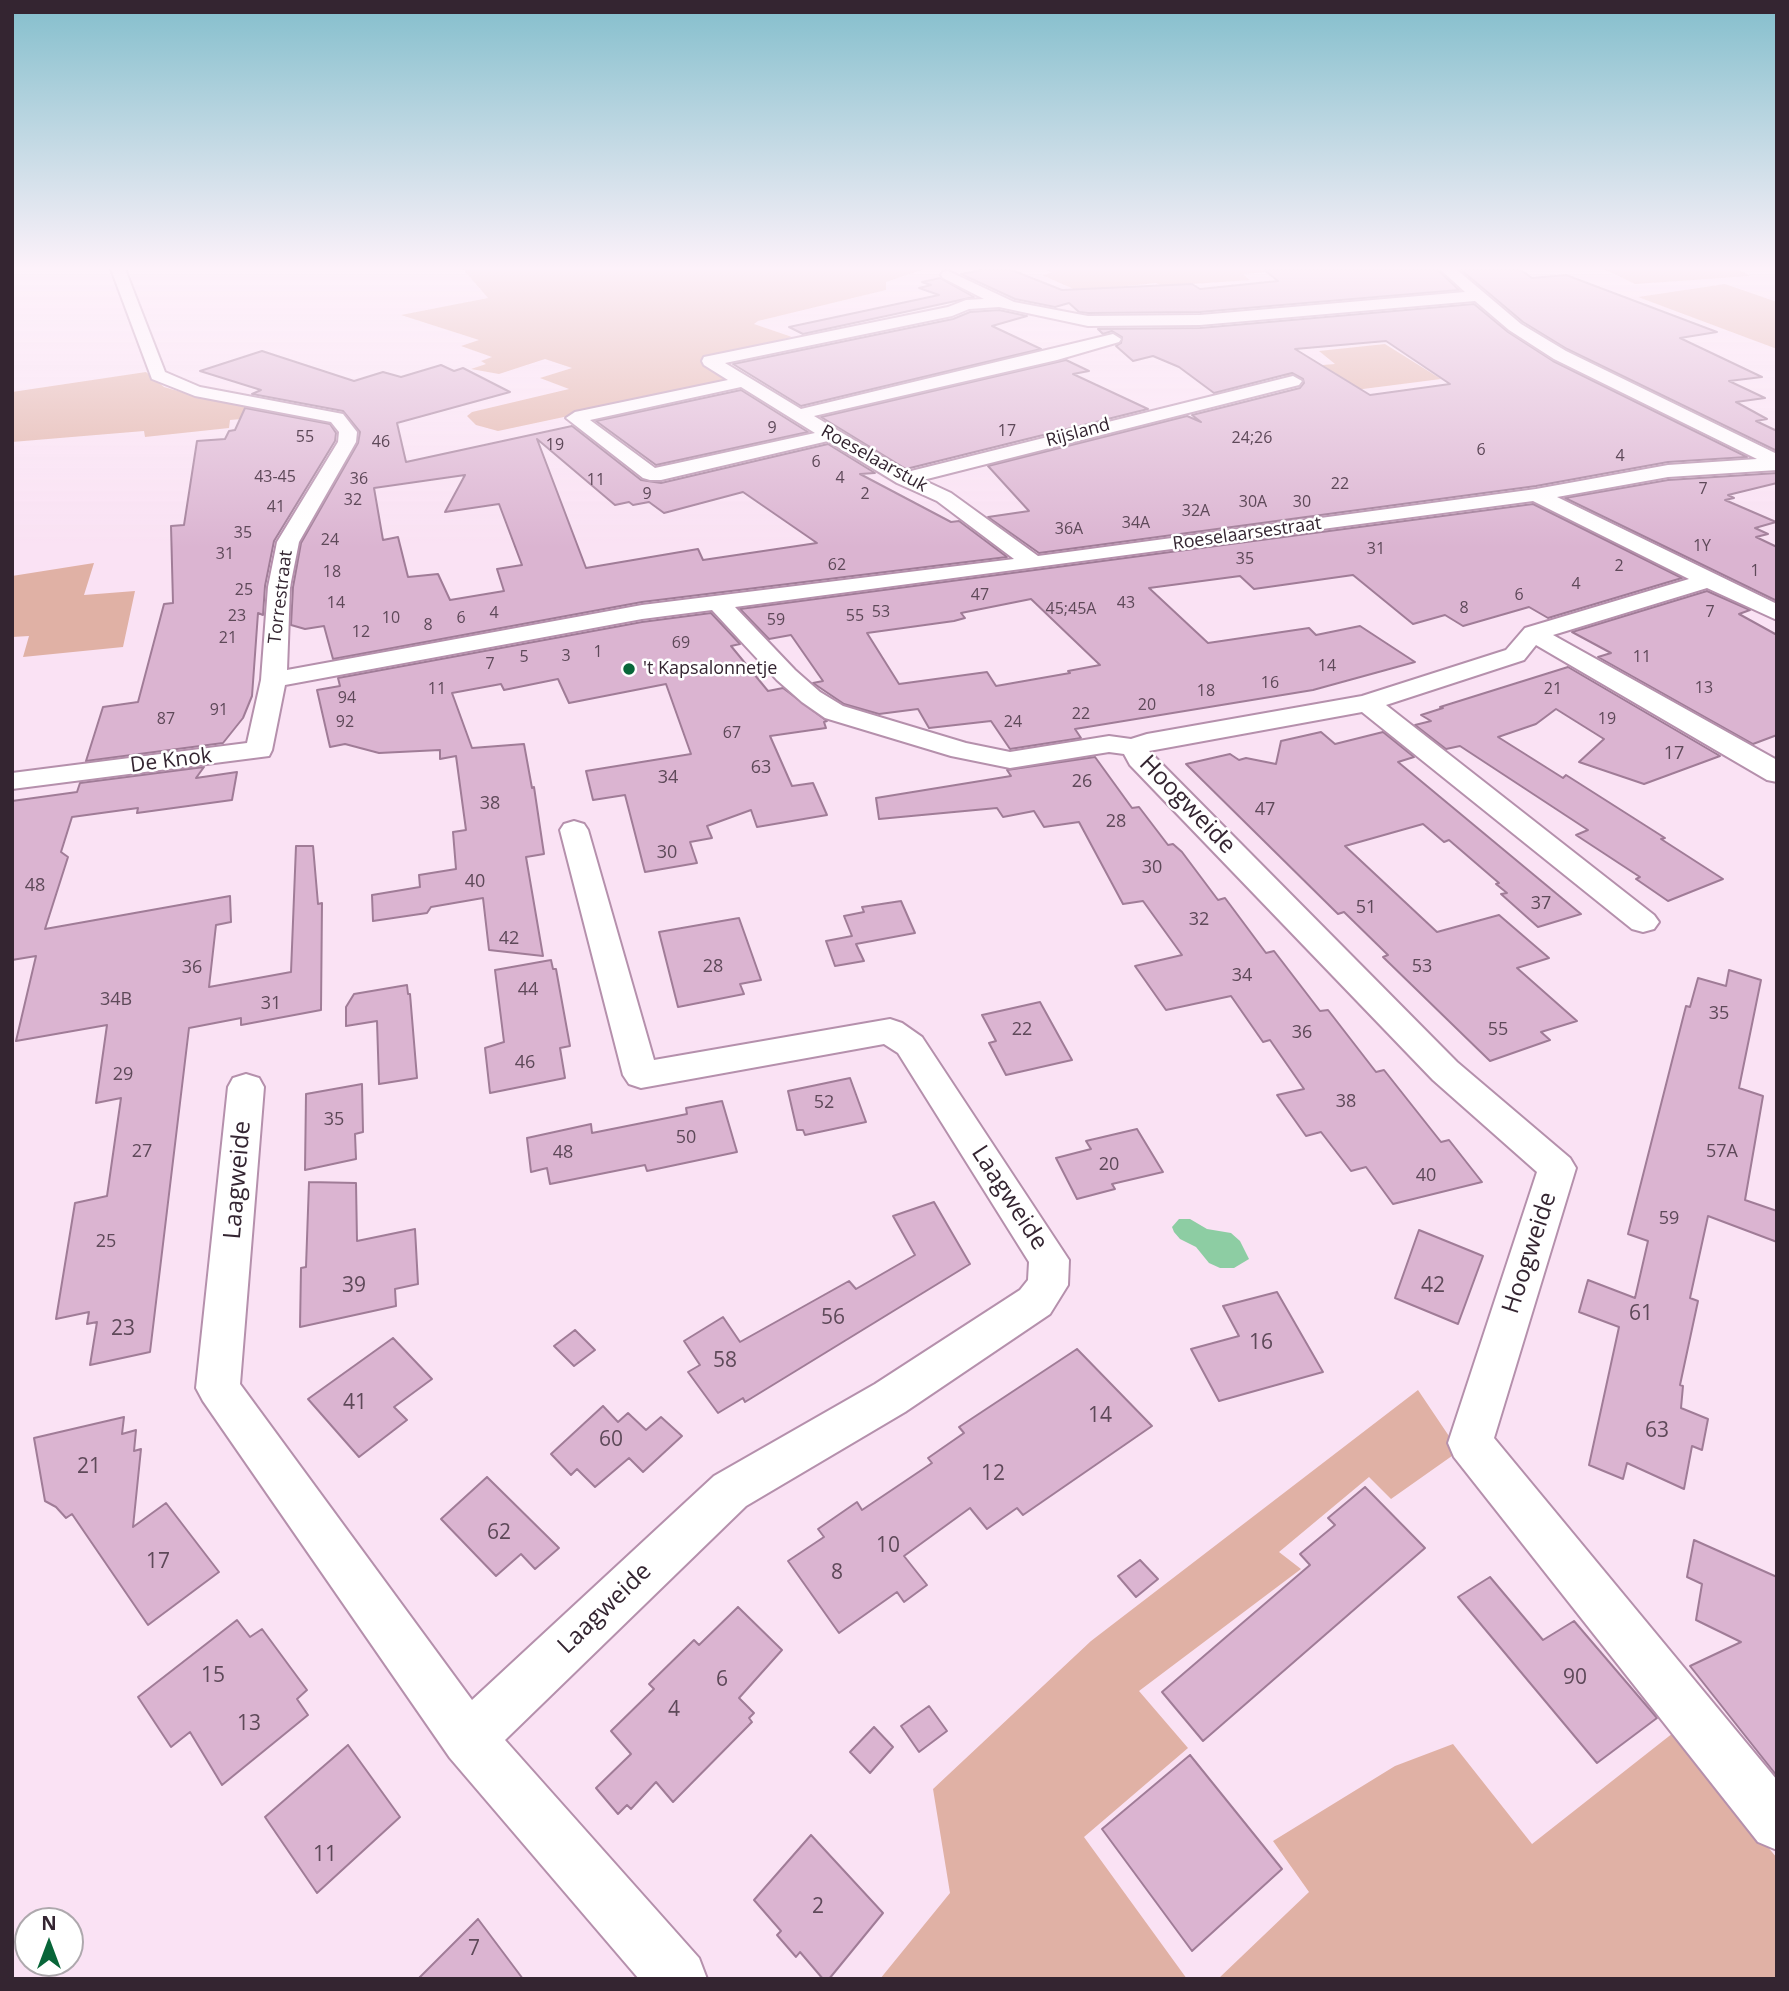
<!DOCTYPE html>
<style>
body{margin:0}
#map{position:relative;width:1789px;height:1991px;overflow:hidden;background:#fae2f4;font-family:"Open Sans",sans-serif}
canvas{display:block}
.frame{position:absolute;inset:0;border:14px solid #342531;pointer-events:none}
.north{position:absolute;left:14px;top:1907px;width:70px;height:70px;box-sizing:border-box;background:#fff;border:2px solid #aea8ad;border-radius:50%;rotate:0deg;font-size:19px;font-weight:700;line-height:28px;text-align:center;color:#342531}
.north::after{content:'';display:block;margin:auto;width:24px;height:32px;background:#086639;clip-path:polygon(50% 0,100% 100%,50% 72%,0 100%)}
</style>
<div id="map">
<canvas width="1789" height="1991"></canvas>
<div class="frame"></div>
<div class="north">N</div>
</div>
<script>
const ctx = document.querySelector('canvas').getContext('2d');
ctx.lineJoin = 'round';
function fill(path, color) { ctx.fillStyle = color; ctx.fill(path, 'evenodd'); }
const poly = rows => new Path2D(rows.map(r => 'M' + r).join(''));
function stroke(path, color, width, dash) { ctx.strokeStyle = color; ctx.lineWidth = width; ctx.lineCap = dash ? 'butt' : 'round'; ctx.setLineDash(dash || []); ctx.stroke(path); }
function label(font, color, halo, rows, align = 'center') {
  ctx.font = font + ' "Open Sans",sans-serif'; ctx.lineWidth = 5; ctx.setLineDash([]); ctx.textBaseline = 'middle'; ctx.strokeStyle = halo; ctx.fillStyle = color; for (const [text, x, y, turn = 0] of rows) {
    ctx.save(); ctx.translate(x, y); ctx.rotate((+turn || 0) * Math.PI / 180); ctx.textAlign = isNaN(turn) ? turn : align; if (halo) ctx.strokeText(text, 0, 0); ctx.fillText(text, 0, 0); ctx.restore();
  }
}
const green = poly([
 [463,269,924,269,886,282,886,290,758,321,754,324,792,337,701,360,729,378,724,383,498,431,476,425,467,416,472,412,569,389,540,378,572,368,545,359,499,374,471,369,486,364,481,361,492,357,461,346,479,340,401,315,488,298],
 [1045,269,1260,269,1265,272,1243,274,1250,280,1162,286,1156,283,1078,291,1042,275,1052,273],
 [1604,269,1736,269,1751,276,1635,284],
 [1725,284,1777,302,1777,349,1638,297],
 [1385,344,1441,379,1324,394,1231,350,1298,367,1335,364,1319,351],
 [146,372,164,387,199,397,255,407,248,411,264,417,230,420,229,428,145,437,144,431,12,442,12,392],
 [94,563,84,595,135,591,123,647,23,657,29,636,12,637,12,576],
 [1418,1390,1459,1451,1391,1499,1369,1477,1279,1552,1301,1569,1139,1691,1188,1748,1084,1837,1187,1979,880,1979,950,1893,933,1789,1091,1641],
 [1673,1733,1777,1858,1777,1979,1218,1979,1309,1892,1273,1841,1395,1766,1453,1744,1532,1844]
]);
const water = poly([
 [1179,1219,1190,1219,1207,1229,1231,1233,1240,1241,1249,1259,1234,1268,1220,1268,1209,1263,1196,1247,1180,1239,1174,1232,1172,1227]
]);
const building = poly([
 [988,269,1009,269,1062,290,1192,284,1200,289,1278,281,1263,269,1437,269,1459,290,1200,312,1088,313,1079,312,1069,303,1055,307,1015,299,961,274,988,269],
 [1460,269,1519,269,1532,278,1566,275,1717,332,1680,338,1762,377,1729,381,1765,398,1736,402,1767,419,1756,421,1777,431,1777,451,1567,349,1523,322,1460,269],
 [940,278,974,297,803,334,789,327,939,295,919,288,931,285,922,282,940,278],
 [1474,304,1508,332,1553,361,1747,457,1668,462,1536,486,1039,553,988,517,1029,511,988,466,1187,416,1201,422,1192,415,1300,388,1304,383,1303,379,1292,373,1214,393,1179,367,1153,356,1133,361,1116,346,1121,343,1122,337,1112,331,1103,334,1098,329,1200,328,1474,304],
 [1386,341,1450,384,1370,395,1295,349,1386,341],
 [999,310,1027,316,992,326,1041,349,801,406,733,364,953,319,970,312,999,310],
 [262,351,354,381,383,372,401,377,441,365,454,371,463,368,510,392,397,423,406,462,572,426,641,480,661,483,828,444,875,473,860,474,951,522,959,521,1007,557,642,602,333,659,324,626,305,629,291,625,293,587,301,543,358,443,360,432,343,411,252,394,261,390,200,371,262,351],
 [537,439,615,505,629,502,633,505,649,502,664,513,743,492,817,543,703,560,698,549,586,568,537,439],
 [465,475,445,512,499,504,522,565,497,569,504,591,450,600,438,574,408,577,398,537,383,540,374,488,465,475],
 [1066,360,1089,371,1073,374,1148,409,906,469,821,417,1066,360],
 [741,390,808,432,656,465,596,421,741,390],
 [245,408,330,424,336,433,335,441,274,541,265,586,263,615,258,613,252,696,243,718,223,743,86,761,103,707,138,702,164,604,173,603,171,526,184,525,197,441,225,439,229,431,235,430,245,408],
 [1777,473,1777,483,1728,495,1734,498,1725,500,1776,522,1755,528,1768,534,1756,537,1777,547,1777,601,1565,498,1668,480,1777,473],
 [1533,504,1682,578,1548,618,1529,607,1463,626,1445,615,1413,624,1353,575,1254,589,1240,576,1149,588,1208,643,1309,628,1316,635,1360,626,1415,662,1313,690,1075,729,1081,738,1010,749,991,721,929,728,918,709,879,714,844,704,813,683,823,681,791,635,769,639,740,609,1533,504],
 [1031,599,1100,665,1068,671,1070,673,996,686,987,672,899,684,867,633,954,621,965,618,961,613,1031,599],
 [1707,591,1750,610,1739,614,1777,635,1777,735,1753,744,1598,657,1611,653,1572,632,1707,591],
 [711,613,740,644,731,646,768,691,783,688,827,721,824,722,826,728,770,736,792,786,813,783,827,815,757,827,751,810,707,826,712,838,690,842,697,863,645,872,625,795,593,800,586,771,691,754,666,684,569,703,558,679,504,690,501,684,452,693,472,748,524,744,532,788,534,787,544,854,526,857,543,956,489,950,483,898,431,907,427,913,373,921,372,895,420,887,419,875,456,869,453,832,466,830,456,756,440,759,440,750,379,753,345,744,330,747,317,690,340,686,338,678,642,622,711,613],
 [1568,667,1720,756,1644,784,1579,762,1604,739,1556,709,1536,724,1498,737,1563,778,1566,775,1665,838,1661,839,1723,879,1668,901,1636,879,1640,877,1576,835,1588,830,1460,746,1446,749,1415,725,1431,721,1421,715,1443,708,1440,707,1568,667],
 [1321,732,1335,744,1383,732,1414,757,1398,762,1581,914,1538,927,1501,894,1507,893,1496,884,1499,883,1449,840,1444,842,1423,824,1345,846,1437,932,1499,915,1549,958,1517,968,1577,1021,1541,1032,1550,1040,1490,1061,1383,957,1388,955,1344,912,1338,914,1186,764,1230,754,1239,760,1246,758,1276,764,1281,741,1321,732],
 [1095,757,1132,808,1139,807,1168,845,1173,844,1182,852,1218,900,1225,898,1266,953,1274,951,1320,1011,1328,1010,1376,1072,1384,1070,1441,1142,1449,1140,1482,1182,1393,1204,1366,1167,1351,1171,1321,1132,1306,1136,1277,1095,1304,1089,1270,1040,1263,1042,1231,996,1166,1010,1135,966,1182,955,1143,901,1123,904,1079,822,1044,827,1034,811,1003,817,997,808,879,819,876,798,1011,776,1007,770,1095,757],
 [204,767,196,778,237,772,232,800,137,813,138,808,72,817,61,852,68,857,45,929,230,896,231,922,216,925,209,987,291,972,296,846,313,846,318,904,322,903,321,1010,241,1025,241,1018,189,1028,150,1352,90,1365,97,1322,87,1324,89,1312,56,1319,75,1203,107,1196,121,1098,96,1103,107,1025,16,1041,36,956,12,960,12,801,77,792,80,783,204,767],
 [901,901,915,933,856,944,864,961,835,966,826,941,852,936,844,916,864,912,862,907,901,901],
 [739,918,761,980,740,984,744,994,678,1007,659,932,739,918],
 [551,960,553,969,556,969,570,1046,560,1048,565,1078,490,1093,485,1048,504,1042,495,970,551,960],
 [1729,970,1761,980,1739,1088,1763,1096,1745,1200,1777,1211,1777,1242,1708,1216,1690,1298,1698,1301,1680,1385,1683,1386,1681,1408,1708,1419,1702,1450,1692,1446,1684,1489,1627,1463,1623,1479,1589,1465,1619,1327,1579,1312,1588,1280,1635,1298,1648,1241,1628,1234,1686,1006,1690,1007,1698,978,1726,986,1729,970],
 [407,985,408,994,410,994,417,1078,379,1084,377,1021,346,1026,346,1007,354,994,407,985],
 [1040,1002,1072,1060,1006,1075,989,1043,996,1041,982,1015,1040,1002],
 [850,1078,866,1122,805,1135,803,1130,797,1130,788,1091,850,1078],
 [362,1084,363,1132,355,1134,356,1159,305,1170,306,1094,362,1084],
 [722,1101,737,1152,647,1171,645,1165,550,1184,547,1168,531,1172,527,1138,591,1124,592,1133,687,1114,686,1108,722,1101],
 [1137,1129,1163,1172,1112,1184,1115,1189,1077,1199,1056,1158,1091,1149,1086,1141,1137,1129],
 [309,1182,356,1183,357,1241,415,1229,418,1284,395,1289,396,1306,300,1327,301,1268,306,1267,309,1182],
 [934,1202,970,1264,794,1372,745,1402,743,1398,718,1413,688,1372,700,1365,684,1341,723,1317,740,1342,849,1281,856,1289,915,1255,893,1216,934,1202],
 [1419,1230,1483,1256,1458,1324,1395,1298,1419,1230],
 [1277,1292,1323,1372,1219,1401,1191,1349,1239,1336,1223,1306,1277,1292],
 [575,1330,595,1350,574,1366,554,1346,575,1330],
 [393,1338,432,1379,394,1407,407,1420,359,1457,308,1399,393,1338],
 [1077,1349,1152,1426,1023,1515,1017,1508,987,1529,970,1508,904,1556,927,1585,904,1602,897,1592,839,1633,788,1561,824,1537,818,1529,857,1502,862,1510,932,1463,928,1458,964,1433,959,1427,1077,1349],
 [603,1406,618,1422,628,1413,646,1430,661,1417,682,1436,643,1472,629,1458,595,1487,577,1469,571,1475,551,1454,603,1406],
 [124,1417,122,1434,136,1430,134,1451,141,1449,133,1527,166,1503,219,1572,148,1625,72,1514,66,1518,56,1507,45,1501,34,1438,124,1417],
 [487,1477,559,1548,535,1569,521,1554,496,1576,441,1519,487,1477],
 [1365,1487,1425,1548,1203,1741,1162,1692,1310,1565,1300,1554,1335,1525,1328,1518,1365,1487],
 [1694,1540,1777,1577,1777,1776,1690,1666,1741,1642,1696,1620,1702,1584,1687,1577,1694,1540],
 [1140,1560,1158,1579,1136,1597,1118,1576,1140,1560],
 [1490,1577,1543,1640,1574,1621,1657,1718,1597,1763,1458,1597,1490,1577],
 [738,1607,782,1650,739,1698,754,1713,749,1718,752,1722,673,1802,656,1782,631,1809,627,1805,618,1814,596,1788,631,1754,611,1731,654,1689,649,1684,694,1640,699,1645,738,1607],
 [237,1620,250,1637,262,1629,307,1690,297,1699,308,1715,222,1785,190,1732,171,1747,138,1697,237,1620],
 [929,1706,947,1731,919,1752,901,1726,929,1706],
 [874,1727,893,1747,870,1773,850,1752,874,1727],
 [348,1745,400,1817,317,1893,265,1817,348,1745],
 [1190,1755,1282,1869,1192,1951,1102,1829,1190,1755],
 [811,1835,883,1913,829,1979,823,1979,800,1952,796,1957,777,1935,781,1931,754,1900,811,1835],
 [478,1919,523,1979,418,1979,478,1919]
]);
const minor = poly([
 [111,269,125,269,165,372,200,387,343,414,357,432,356,442,299,542,290,587,287,670,642,605,1014,559,937,501,897,483,828,441,661,480,650,480,643,478,566,418,575,412,728,380,704,365,702,361,704,357,948,307,966,300,984,299,943,278,941,275,943,272,948,271,1014,302,1088,316,1200,315,1465,292,1440,269,1456,269,1521,324,1566,351,1777,454,1777,470,1668,477,1557,497,1777,604,1777,620,1707,588,1553,635,1777,760,1777,782,1767,780,1536,645,1524,660,1386,705,1654,915,1659,922,1654,929,1643,932,1632,929,1362,712,1149,751,1457,1062,1570,1158,1576,1168,1494,1438,1777,1780,1777,1850,1758,1842,1454,1457,1448,1443,1537,1172,1433,1080,1130,765,1124,754,1109,752,1010,768,951,756,825,718,802,702,777,680,712,610,642,619,285,685,272,750,269,756,12,789,12,773,247,743,261,680,268,587,277,542,338,442,339,432,331,422,195,396,152,379,111,269],
 [1475,301,1509,330,1554,359,1757,459,1668,465,1536,489,1038,556,951,493,923,480,1299,385,1302,381,1293,376,907,472,814,416,1057,360,1119,342,1121,339,1113,334,801,409,725,363,952,316,969,309,999,307,1088,326,1200,325,1475,301],
 [741,387,815,433,655,468,590,420,741,387],
 [1533,501,1689,579,1525,628,1506,650,1362,696,1147,734,1131,739,1109,736,1010,752,966,743,843,706,820,692,795,670,735,607,1533,501],
 [574,821,584,824,588,830,654,1060,890,1019,902,1023,922,1037,1069,1260,1068,1285,1050,1314,905,1412,746,1506,505,1740,699,1958,707,1979,639,1979,450,1758,203,1401,196,1388,228,1087,233,1078,246,1074,259,1078,264,1087,240,1384,472,1700,714,1476,875,1384,1020,1290,1028,1280,1029,1262,898,1053,884,1044,641,1088,629,1084,623,1075,560,830,564,824,574,821]
]);
const markers = [
 [629,669,7,"#086639"]
];
const farNumbernames = [
 ["9",772,428],
 ["17",1007,431],
 ["55",305,437],
 ["24;26",1252,438],
 ["46",381,442],
 ["19",555,445],
 ["6",1481,450],
 ["4",1620,456],
 ["6",816,462],
 ["43-45",275,477],
 ["4",840,478],
 ["36",359,479],
 ["11",596,480],
 ["22",1340,484],
 ["7",1703,489],
 ["9",647,494],
 ["2",865,494],
 ["32",353,500],
 ["30A",1253,502],
 ["30",1302,502],
 ["41",276,507],
 ["32A",1196,511],
 ["34A",1136,523],
 ["36A",1069,529],
 ["35",243,533],
 ["24",330,540],
 ["1Y",1702,546],
 ["31",1376,549],
 ["31",225,554],
 ["35",1245,559],
 ["62",837,565],
 ["2",1619,566],
 ["1",1755,571],
 ["18",332,572],
 ["4",1576,584],
 ["25",244,590],
 ["47",980,595],
 ["6",1519,595],
 ["14",336,603],
 ["43",1126,603],
 ["8",1464,608],
 ["45;45A",1071,609],
 ["53",881,612],
 ["7",1710,612],
 ["4",494,613],
 ["23",237,616],
 ["55",855,616],
 ["10",391,618],
 ["6",461,618],
 ["59",776,620],
 ["8",428,625],
 ["12",361,632],
 ["21",228,638],
 ["69",681,643],
 ["1",598,652],
 ["3",566,656],
 ["5",524,657],
 ["11",1642,657],
 ["7",490,664],
 ["14",1327,666],
 ["16",1270,683],
 ["13",1704,688],
 ["11",437,689],
 ["21",1553,689],
 ["18",1206,691],
 ["94",347,698],
 ["20",1147,705],
 ["91",219,710],
 ["22",1081,714],
 ["87",166,719],
 ["19",1607,719],
 ["92",345,722],
 ["24",1013,722],
 ["67",732,733]
];
const farStreetnames = [
 ["Rijsland",1078,433,-15],
 ["Roeselaarstuk",874,459,29],
 ["Roeselaarsestraat",1247,534,-8],
 ["Torrestraat",281,597,-83]
];
const farPoinames = [
 ["'t Kapsalonnetje",643,669]
];
const numberNames = [
 ["17",1674,754],
 ["63",761,768],
 ["34",668,778],
 ["26",1082,782],
 ["38",490,804],
 ["47",1265,810],
 ["28",1116,822],
 ["30",667,853],
 ["30",1152,868],
 ["40",475,882],
 ["48",35,886],
 ["37",1541,904],
 ["51",1366,908],
 ["32",1199,920],
 ["42",509,939],
 ["28",713,967],
 ["53",1422,967],
 ["36",192,968],
 ["34",1242,976],
 ["44",528,990],
 ["34B",116,1000],
 ["31",271,1004],
 ["35",1719,1014],
 ["22",1022,1030],
 ["55",1498,1030],
 ["36",1302,1033],
 ["46",525,1063],
 ["29",123,1075],
 ["38",1346,1102],
 ["52",824,1103],
 ["35",334,1120],
 ["50",686,1138],
 ["27",142,1152],
 ["57A",1722,1152],
 ["48",563,1153],
 ["20",1109,1165],
 ["40",1426,1176],
 ["59",1669,1219],
 ["25",106,1242]
];
const streetNames = [
 ["De Knok",171,761,-7]
];
const nearNumbernames = [
 ["39",354,1286],
 ["42",1433,1286],
 ["61",1641,1314],
 ["56",833,1318],
 ["23",123,1329],
 ["16",1261,1343],
 ["58",725,1361],
 ["41",355,1403],
 ["14",1100,1416],
 ["63",1657,1431],
 ["60",611,1440],
 ["21",89,1467],
 ["12",993,1474],
 ["62",499,1533],
 ["10",888,1546],
 ["17",158,1562],
 ["8",837,1573],
 ["15",213,1676],
 ["90",1575,1678],
 ["6",722,1680],
 ["4",674,1710],
 ["13",249,1724],
 ["11",325,1855],
 ["2",818,1907],
 ["7",474,1949]
];
const nearStreetnames = [
 ["Hoogweide",1187,805,46],
 ["Laagweide",238,1180,-85],
 ["Laagweide",1009,1198,57],
 ["Hoogweide",1530,1253,-72],
 ["Laagweide",605,1609,-44]
];
fill(green, '#e0b1a5');
fill(water, '#8dcda3');
fill(building, '#dbb4d1');
stroke(building, '#a07c97', 2);
stroke(minor, '#b590ac', 4);
fill(minor, '#fff');
const sky = ctx.createLinearGradient(0, 0, 0, 548);
sky.addColorStop(0, '#83becc');
sky.addColorStop(0.49, '#fdf2fa');
sky.addColorStop(1, '#fdf2fa00');
ctx.fillStyle = sky;
ctx.fillRect(0, 0, 1789, 548);
for (const [x, y, r, color] of markers) { const dot = new Path2D(); dot.arc(x, y, r, 0, 2 * Math.PI); ctx.fillStyle = color; ctx.fill(dot); stroke(dot, '#fff', 2.5); }
label('16px', '#5e4959', null, farNumbernames);
label('18px', '#342531', '#fff', farStreetnames);
label('18px', '#342531', '#fff', farPoinames, 'left');
label('18px', '#5e4959', null, numberNames);
label('21px', '#342531', '#fff', streetNames);
label('21px', '#5e4959', null, nearNumbernames);
label('24px', '#342531', '#fff', nearStreetnames);
</script>
